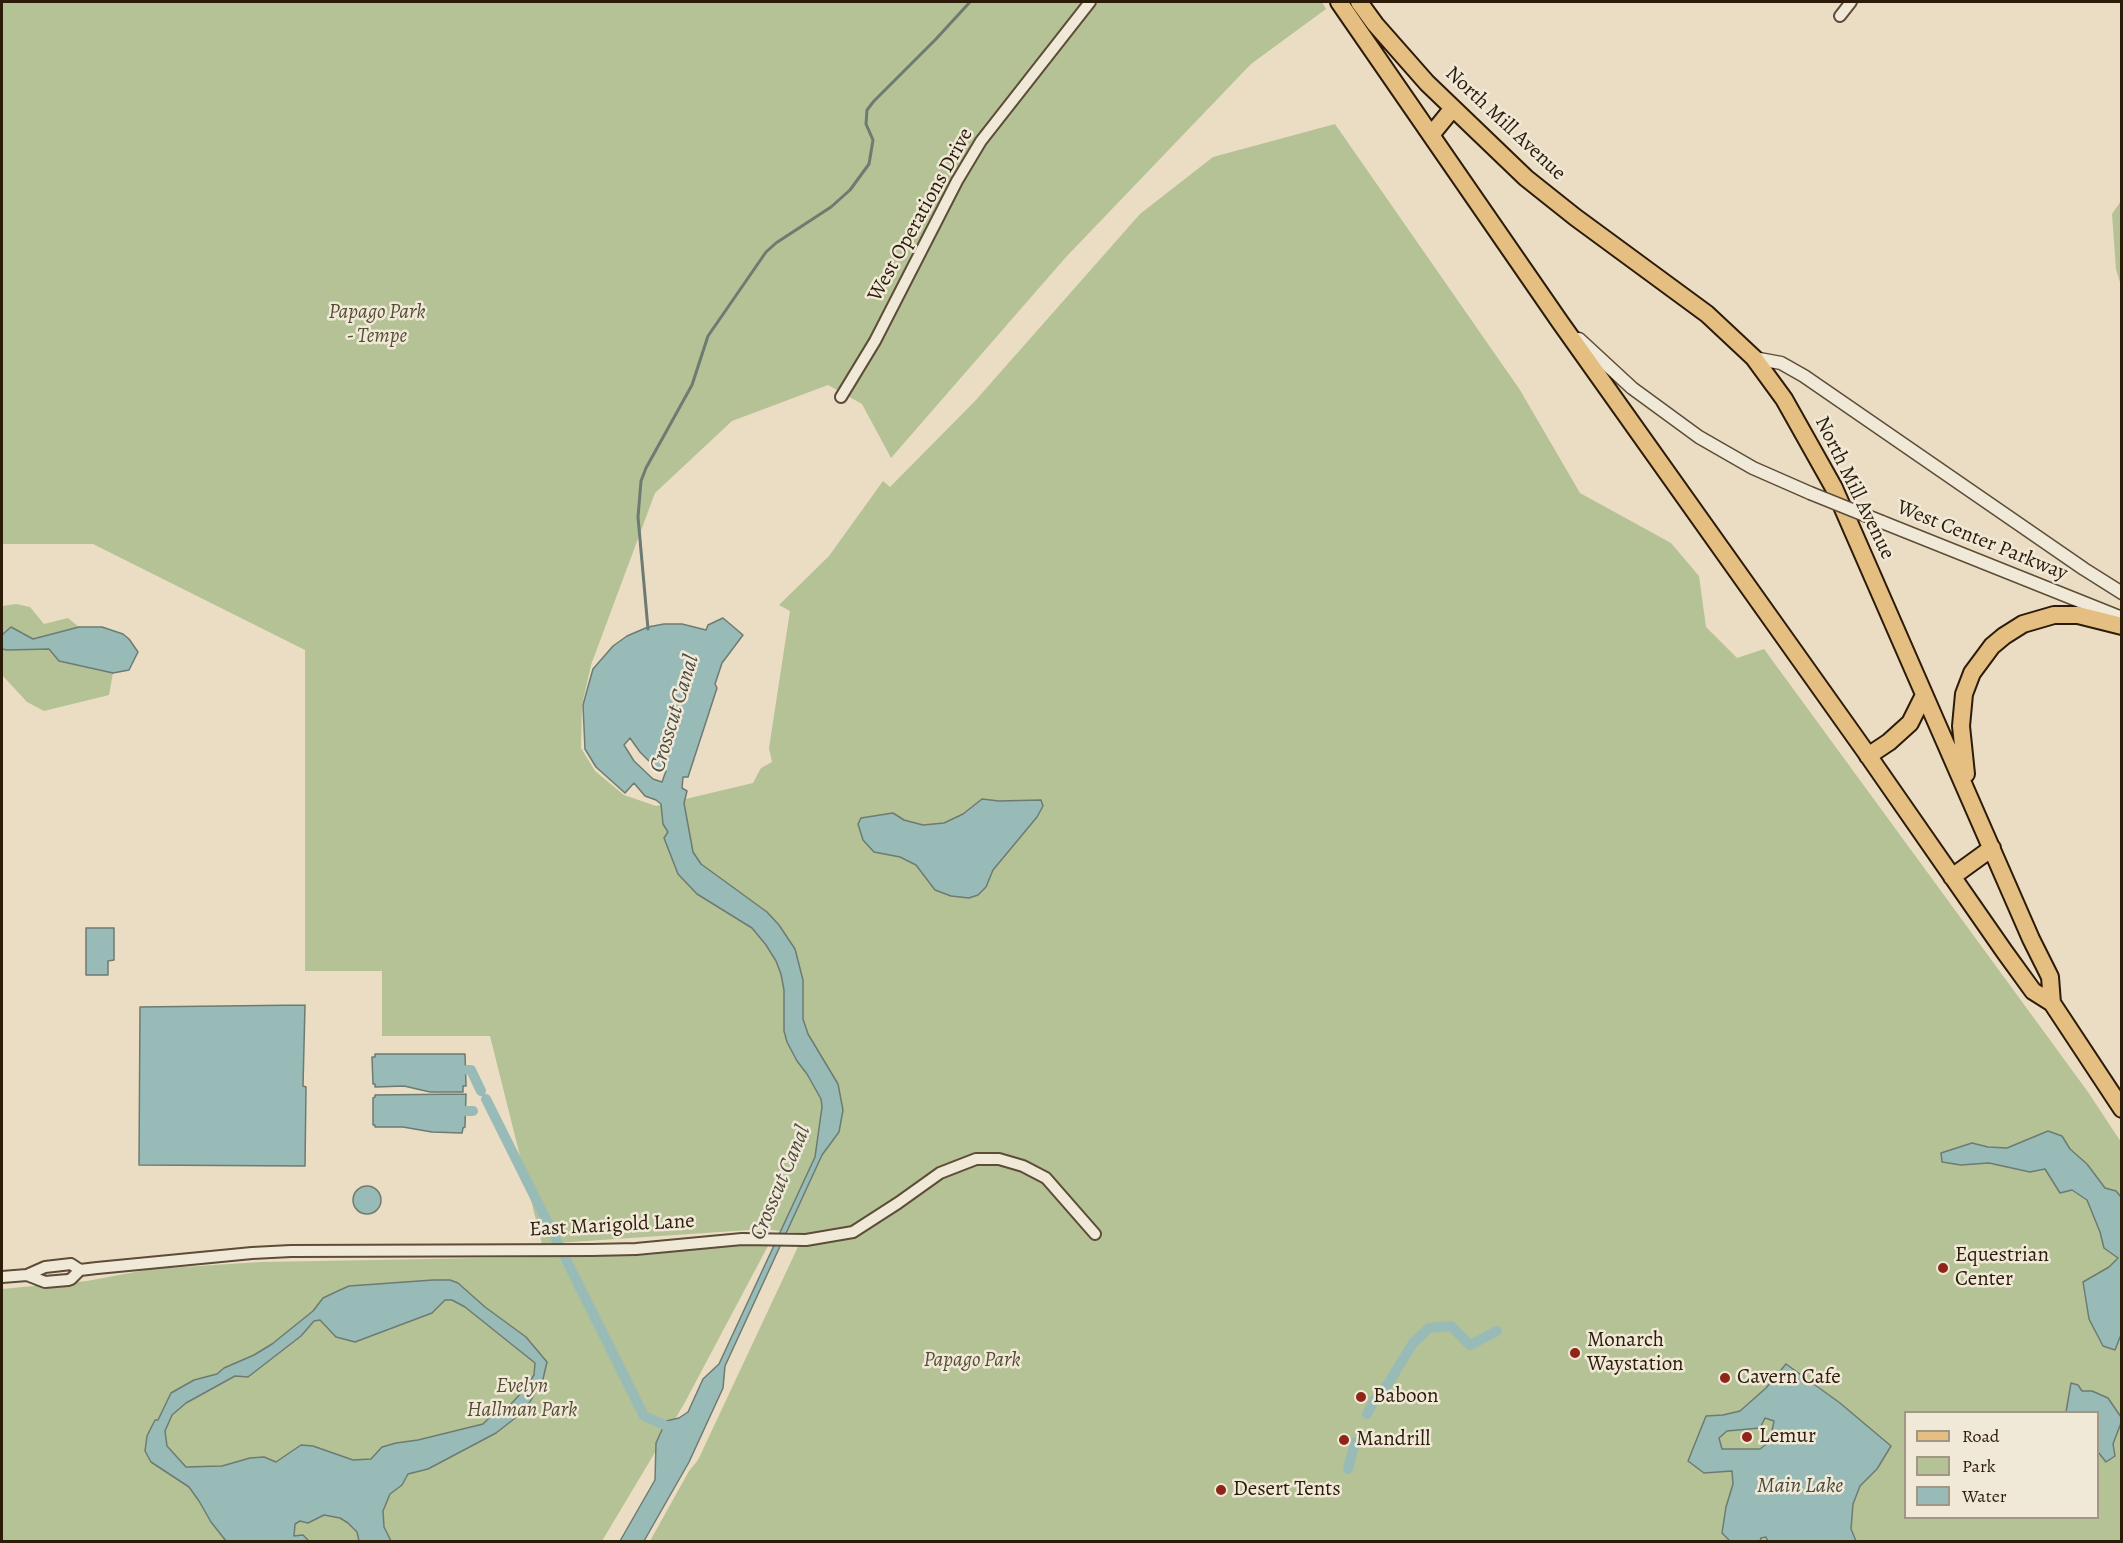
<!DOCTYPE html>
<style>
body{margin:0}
#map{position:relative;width:2123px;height:1543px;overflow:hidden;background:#eaddc3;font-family:Alegreya,serif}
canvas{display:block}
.frame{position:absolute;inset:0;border:3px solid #2c1b09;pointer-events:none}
.legend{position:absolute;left:1904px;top:1411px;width:195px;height:108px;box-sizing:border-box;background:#f1e9d8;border:2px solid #a29785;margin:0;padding:8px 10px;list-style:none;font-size:18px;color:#2c1b09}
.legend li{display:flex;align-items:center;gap:12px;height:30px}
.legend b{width:30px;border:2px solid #a29785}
</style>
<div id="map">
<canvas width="2123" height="1543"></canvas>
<div class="frame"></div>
<ul class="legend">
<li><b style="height:8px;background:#e5be82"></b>Road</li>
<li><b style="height:16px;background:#b5c295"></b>Park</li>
<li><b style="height:16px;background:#98bbb8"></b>Water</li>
</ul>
</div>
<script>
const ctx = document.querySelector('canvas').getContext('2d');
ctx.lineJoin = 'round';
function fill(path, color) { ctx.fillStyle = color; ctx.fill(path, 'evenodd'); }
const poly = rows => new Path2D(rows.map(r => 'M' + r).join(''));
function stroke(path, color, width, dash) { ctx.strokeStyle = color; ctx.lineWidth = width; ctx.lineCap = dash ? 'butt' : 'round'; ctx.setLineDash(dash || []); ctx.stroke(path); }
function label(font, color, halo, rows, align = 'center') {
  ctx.font = font + ' Alegreya,serif'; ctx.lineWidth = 5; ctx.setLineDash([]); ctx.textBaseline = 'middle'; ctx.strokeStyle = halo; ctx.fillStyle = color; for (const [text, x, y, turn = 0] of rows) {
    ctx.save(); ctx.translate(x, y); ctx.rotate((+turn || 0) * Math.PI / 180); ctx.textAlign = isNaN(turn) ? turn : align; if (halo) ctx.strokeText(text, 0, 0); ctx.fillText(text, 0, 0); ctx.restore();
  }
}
const green = poly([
 [2,2,1322,2,1326,9,1251,64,1066,257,891,458,862,404,828,385,732,421,655,493,591,665,582,705,581,748,595,771,624,795,656,806,753,783,761,768,772,762,769,748,790,611,779,605,829,556,883,481,890,487,975,401,1140,214,1213,157,1335,124,1520,390,1580,493,1671,543,1699,576,1706,627,1737,658,1764,649,2088,1092,2121,1142,2121,1541,650,1541,689,1471,698,1460,804,1234,764,1229,542,1244,490,1036,382,1036,382,971,305,971,305,650,93,544,2,544],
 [1906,1412,2098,1412,2098,1518,1906,1518],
 [2121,201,2121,286,2116,269,2112,214],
 [16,604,30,607,44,624,68,618,79,627,33,639,11,627,2,635,2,606],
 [2,649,7,650,49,649,95,668,113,673,109,695,44,711,27,702,2,675],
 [769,1244,684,1404,602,1541,2,1541,2,1289,87,1281,151,1269,261,1262,649,1255,710,1247]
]);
const water = poly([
 [723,618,743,635,722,663,715,684,717,688,688,777,683,777,682,788,687,791,684,803,693,852,701,864,767,912,779,925,795,949,803,980,803,1019,808,1034,838,1084,843,1110,839,1132,822,1155,725,1366,723,1388,689,1462,644,1541,620,1541,655,1480,656,1443,666,1421,679,1418,688,1412,703,1379,719,1364,815,1157,822,1107,821,1099,807,1074,797,1061,787,1042,784,1031,784,990,781,974,776,961,766,945,752,928,697,894,678,874,664,838,668,832,663,824,661,804,656,800,645,796,634,783,625,793,596,767,585,749,583,705,589,683,593,669,613,646,627,636,648,627,664,624,682,624,706,630,708,625,723,618],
 [630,738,640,752,654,766,666,771,662,782,653,779,634,761,624,745,630,738],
 [11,627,33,639,79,627,102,627,123,634,129,639,138,652,129,670,113,673,59,661,49,649,7,650,2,649,2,635,11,627],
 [982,799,999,801,1041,800,1043,806,1037,817,993,870,986,887,978,895,969,898,951,896,935,890,916,865,900,857,874,852,863,840,858,824,861,818,893,813,904,820,923,825,944,823,963,814,982,799],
 [86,928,114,928,114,960,108,961,108,975,86,975,86,928],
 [305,1005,303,1086,306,1087,305,1166,139,1165,140,1007,305,1005],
 [375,1054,465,1054,466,1086,463,1086,463,1092,430,1092,404,1086,375,1087,375,1084,373,1084,372,1057,375,1057,375,1054],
 [466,1094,465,1127,463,1128,462,1133,432,1132,403,1127,375,1127,375,1125,373,1125,373,1098,375,1097,375,1095,466,1094],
 [2048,1131,2062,1136,2070,1149,2087,1164,2105,1188,2116,1191,2121,1197,2122,1332,2115,1350,2103,1346,2089,1319,2083,1282,2109,1267,2118,1258,2104,1248,2100,1232,2087,1200,2072,1190,2060,1193,2045,1169,2030,1172,1989,1163,1961,1165,1942,1162,1941,1153,1972,1143,1988,1147,2007,1148,2048,1131],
 '353 1200a14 14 0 1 1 28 0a14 14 0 1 1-28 0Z',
 [433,1280,450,1280,458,1283,485,1307,526,1337,547,1362,543,1379,530,1402,514,1419,496,1433,428,1469,408,1474,402,1485,390,1494,383,1511,384,1527,391,1541,359,1541,357,1532,348,1523,340,1518,324,1515,308,1523,300,1521,295,1524,294,1536,303,1535,309,1541,226,1541,211,1522,199,1501,189,1487,151,1462,145,1451,147,1436,155,1420,158,1420,171,1393,194,1380,217,1374,224,1368,254,1355,272,1344,313,1311,323,1298,340,1290,349,1286,433,1280],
 [445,1300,452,1300,465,1307,535,1363,534,1375,524,1390,511,1404,491,1416,483,1424,418,1440,396,1443,382,1447,371,1459,353,1460,313,1446,301,1445,276,1462,264,1457,250,1458,222,1466,186,1467,167,1446,165,1431,172,1415,186,1403,235,1376,248,1377,301,1336,314,1321,320,1320,336,1337,355,1342,432,1313,445,1300],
 [1786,1364,1840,1403,1891,1446,1877,1469,1860,1486,1853,1504,1851,1529,1856,1541,1768,1542,1766,1537,1761,1538,1760,1541,1730,1541,1722,1533,1726,1507,1733,1484,1732,1471,1704,1473,1688,1461,1706,1416,1723,1415,1740,1411,1766,1388,1786,1364],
 [1765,1418,1774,1421,1772,1431,1774,1438,1760,1449,1722,1449,1719,1438,1727,1431,1760,1428,1765,1418],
 [2071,1383,2078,1385,2082,1391,2092,1391,2108,1398,2121,1417,2121,1423,2113,1444,2115,1456,2106,1462,2098,1452,2098,1412,2066,1412,2071,1383]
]);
const stream = poly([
 [648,629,638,517,641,481,646,468,692,385,708,336,766,252,776,243,831,207,850,190,869,164,873,140,866,124,867,110,874,101,936,39,970,2]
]);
const canal = poly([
 [467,1070,471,1070,481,1091],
 [486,1099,644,1416,676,1430],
 [466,1111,473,1111],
 [1367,1414,1375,1399,1388,1384,1413,1343,1429,1328,1451,1326,1470,1345,1497,1331],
 [1348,1469,1355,1442]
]);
const minor = poly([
 [1840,16,1851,2],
 [841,397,875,341,957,181,981,141,1090,2],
 [27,1275,45,1282,68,1280,71,1279,80,1270,97,1268,252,1253,291,1251,592,1250,636,1249,742,1239,806,1240,853,1232,898,1203,940,1173,976,1159,999,1159,1023,1166,1046,1178,1095,1234],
 [2,1277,27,1275,45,1267,71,1264,80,1270]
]);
const tertiary = poly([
 [1579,339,1632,388,1699,437,1753,468,1810,493],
 [1754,358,1781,363,1804,376,2084,569,2122,593],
 [1882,522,2122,618]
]);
const primary = poly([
 [1339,2,1560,322,1865,751,2004,951,2033,991,2052,1003,2122,1109],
 [1359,2,1375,24,1427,83,1526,178,1575,217,1707,314,1754,358,1784,399,1834,488,2031,939,2050,977,2052,1003],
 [1431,135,1453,108],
 [1868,756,1889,742,1910,723,1924,695],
 [1966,774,1961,726,1964,694,1972,673,1992,646,2004,636,2023,624,2054,615,2078,615,2122,626],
 [1952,877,1992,848]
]);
const tertiaryBridge = poly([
 [1810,493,1882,522]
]);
const markers = [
 [1943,1268,6,"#8f2418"],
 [1575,1353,6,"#8f2418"],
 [1725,1378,6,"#8f2418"],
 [1361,1397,6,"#8f2418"],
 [1747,1437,6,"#8f2418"],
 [1344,1440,6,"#8f2418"],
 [1221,1490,6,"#8f2418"]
];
const streetNames = [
 ["North Mill Avenue",1505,124,43],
 ["West Operations Drive",921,215,-61],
 ["North Mill Avenue",1854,488,64],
 ["West Center Parkway",1982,541,22],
 ["East Marigold Lane",612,1226,-3]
];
const parkNames = [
 ["Papago Park",377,313],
 ["- Tempe",377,337],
 ["Papago Park",972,1361],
 ["Evelyn",522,1387],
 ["Hallman Park",522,1411]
];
const poiNames = [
 ["Equestrian",1955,1256],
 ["Center",1955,1280],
 ["Monarch",1587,1341],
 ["Waystation",1587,1365],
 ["Cavern Cafe",1737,1378],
 ["Baboon",1373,1397],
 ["Lemur",1759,1437],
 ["Mandrill",1356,1440],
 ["Desert Tents",1233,1490]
];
const waterNames = [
 ["Crosscut Canal",675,714,-73],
 ["Crosscut Canal",781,1183,-67],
 ["Main Lake",1800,1487]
];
fill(green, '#b5c295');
fill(water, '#98bbb8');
stroke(water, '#6d7b72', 1.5);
stroke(stream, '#6d7b72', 3);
stroke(canal, '#98bbb8', 10);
stroke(minor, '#5c4c38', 14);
stroke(tertiary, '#5c4c38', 15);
stroke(primary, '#2c1b09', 20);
stroke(minor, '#f1e9d8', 10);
stroke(tertiary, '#f1e9d8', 12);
stroke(primary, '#e5be82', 16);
stroke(tertiaryBridge, '#5c4c38', 15, []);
stroke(tertiaryBridge, '#f1e9d8', 12);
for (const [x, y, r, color] of markers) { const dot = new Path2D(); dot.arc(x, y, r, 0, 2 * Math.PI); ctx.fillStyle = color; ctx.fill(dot); stroke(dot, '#f1e9d8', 2); }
label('21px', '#2c1b09', '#f1e9d8', streetNames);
label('italic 21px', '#554d33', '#f1e9d8', parkNames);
label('21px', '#2c1b09', '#f1e9d8', poiNames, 'left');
label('italic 22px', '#4c4b3e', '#f1e9d8', waterNames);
</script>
